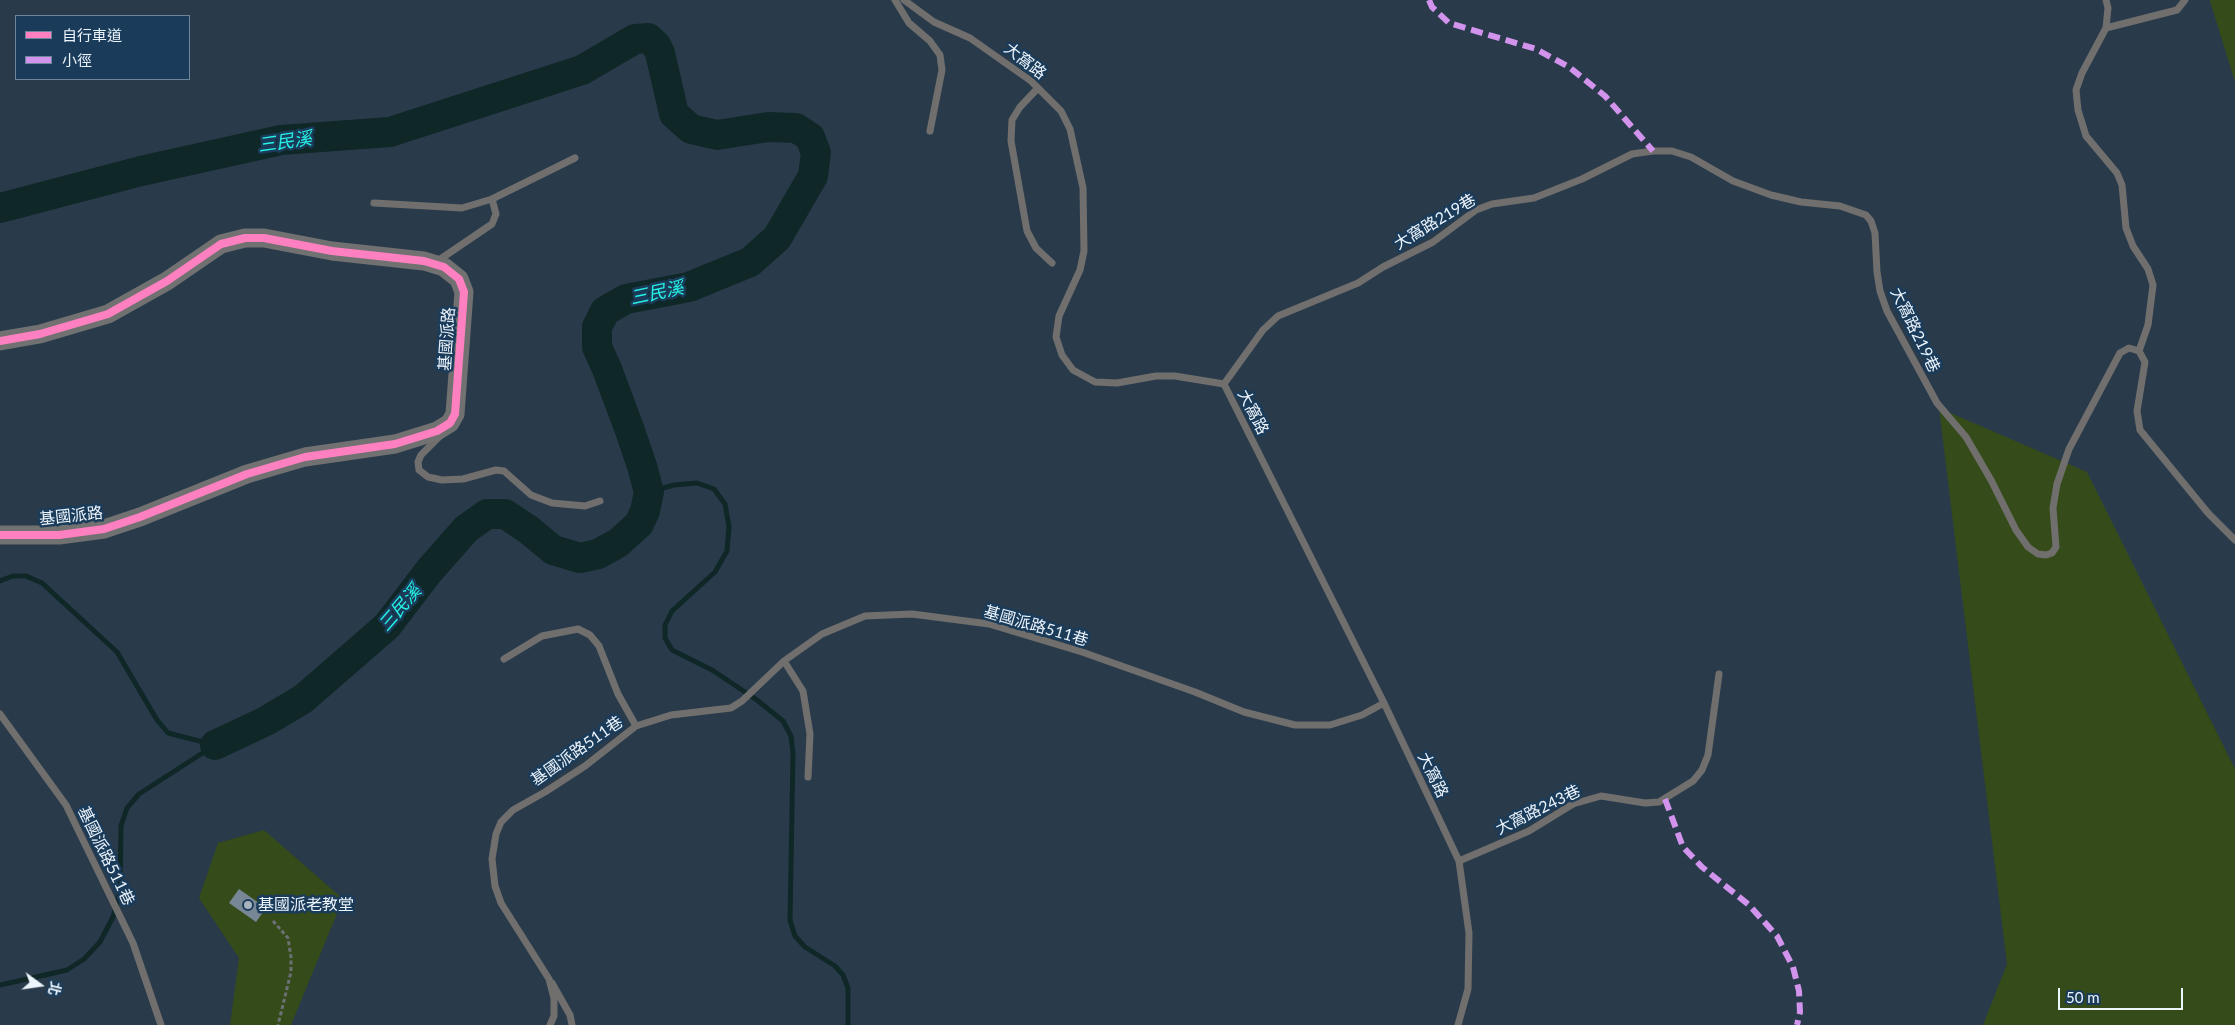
<!DOCTYPE html>
<meta charset="utf-8">
<style>
body{margin:0}
#map{position:relative;width:2235px;height:1025px;overflow:hidden;background:#293b4b;font-family:Lato,"Noto Sans TC",sans-serif}
canvas{display:block}
.legend{position:absolute;left:15px;top:15px;width:175px;height:65px;box-sizing:border-box;background:#1a3c5a;border:1px solid #6e869b;margin:0;padding:6px 9px;list-style:none;font-size:15px;color:#ecf4fc}
.legend li{display:flex;align-items:center;gap:10px;height:25px}
.legend b{width:25px;border:1px solid #6e869b}
.north{position:absolute;left:15px;top:960px;width:50px;height:50px;-webkit-text-stroke:4px #1a3c5a;paint-order:stroke;rotate:104deg;font-size:14px;font-weight:700;line-height:20px;text-align:center;color:#ecf4fc}
.north::after{content:'';display:block;margin:auto;width:18px;height:22px;background:#ecf4fc;clip-path:polygon(50% 0,100% 100%,50% 72%,0 100%)}
.scale{position:absolute;left:2058px;top:988px;width:125px;height:22px;box-sizing:border-box;border:2px solid #ecf4fc;border-top:0;padding-left:6px;font-size:15px;line-height:18px;white-space:nowrap;color:#ecf4fc;-webkit-text-stroke:4px #1a3c5a;paint-order:stroke}
</style>
<div id="map">
<canvas width="2235" height="1025"></canvas>
<ul class="legend">
<li><b style="height:6px;background:#ff80c0"></b>自行車道</li>
<li><b style="height:6px;background:#d193ec"></b>小徑</li>
</ul>
<div class="north">北</div>
<div class="scale">50 m</div>
</div>
<script>
const ctx = document.querySelector('canvas').getContext('2d');
ctx.lineJoin = 'round';
function fill(path, color) { ctx.fillStyle = color; ctx.fill(path, 'evenodd'); }
const poly = rows => new Path2D(rows.map(r => 'M' + r).join(''));
function stroke(path, color, width, dash) { ctx.strokeStyle = color; ctx.lineWidth = width; ctx.lineCap = dash ? 'butt' : 'round'; ctx.setLineDash(dash || []); ctx.stroke(path); }
function label(font, color, halo, rows, align = 'center') {
  ctx.font = font + ' Lato,"Noto Sans TC",sans-serif'; ctx.lineWidth = 5; ctx.setLineDash([]); ctx.textBaseline = 'middle'; ctx.strokeStyle = halo; ctx.fillStyle = color; for (const [text, x, y, turn = 0] of rows) {
    ctx.save(); ctx.translate(x, y); ctx.rotate((+turn || 0) * Math.PI / 180); ctx.textAlign = isNaN(turn) ? turn : align; if (halo) ctx.strokeText(text, 0, 0); ctx.fillText(text, 0, 0); ctx.restore();
  }
}
const green = poly([
 [2210,0,2235,0,2235,82,2210,1],
 [1939,408,2087,472,2235,769,2235,1025,1983,1025,2007,964],
 [264,830,343,899,291,1025,230,1025,239,958,199,898,218,843]
]);
const stream = poly([
 [649,492,674,485,697,483,714,489,725,504,729,527,727,551,715,572,672,611,665,625,665,638,672,650,712,670,757,700,783,721,791,736,793,754,790,920,795,936,805,947,835,966,843,975,848,988,848,1025],
 [0,581,13,576,26,576,42,583,117,652,157,720,168,733,215,745],
 [0,985,67,970,84,959,100,942,113,917,120,892,121,826,127,808,139,794,215,745]
]);
const river = poly([
 [0,208,141,171,281,140,390,132,582,70,635,39,648,38,656,45,660,53,674,114,691,129,717,135,768,127,796,128,810,137,816,153,813,176,777,238,750,262,689,287,626,299,605,311,597,327,597,347,607,369,629,428,642,466,649,492,645,511,639,524,618,543,598,554,580,558,553,550,529,530,505,514,487,514,466,529,429,571,387,626,303,699,266,721,215,745]
]);
const building = poly([
 [239,889,266,908,256,922,229,903]
]);
const path = poly([
 [273,921,288,938,291,957,291,972,278,1025]
]);
const lane = poly([
 [895,0,909,23,930,41,940,55,942,70,930,131],
 [904,0,934,22,970,38,1031,81,1061,111,1070,129,1083,188,1084,251,1080,270,1059,316,1056,337,1062,355,1073,370,1095,382,1117,383,1156,376,1175,376,1224,384,1384,703,1459,861,1469,933,1468,989,1458,1025],
 [2106,0,2108,8,2106,28,2082,73,2076,90,2078,110,2086,136,2117,173,2122,185,2126,228,2133,246,2148,269,2153,285,2148,325,2139,351],
 [2106,28,2177,10,2185,0],
 [1038,88,1020,107,1012,120,1011,141,1027,231,1036,248,1052,263],
 [374,203,462,208,492,199],
 [436,262,492,224,496,214,492,199,575,158],
 [1224,384,1263,330,1278,316,1358,283,1383,267,1433,242,1476,210,1492,204,1534,198,1582,179,1632,154,1653,151,1672,151,1691,157,1733,181,1771,195,1801,202,1840,206,1866,215,1871,221,1875,233,1877,272,1880,291,1887,311,1937,403,1966,437,1991,480,2016,530,2028,547,2038,554,2046,555,2052,553,2056,547,2053,508,2057,484,2069,449,2120,353,2129,348,2139,351,2145,362,2137,411,2140,430,2208,513,2235,540],
 [440,436,421,455,418,462,419,470,428,477,442,480,463,479,496,470,504,471,531,495,552,503,585,506,600,501],
 [504,659,542,636,578,629,590,635,599,646,618,694,636,726],
 [784,661,803,691,810,734,808,777],
 [0,714,66,805,133,943,161,1025],
 [1459,861,1529,831,1573,804,1601,796,1645,803,1659,802,1693,781,1702,770,1708,755,1719,674],
 [552,983,570,1015,572,1025],
 [550,1025,554,1016,554,998,549,979,501,903,495,886,492,859,496,834,501,822,513,810,545,792,585,766,636,726,671,715,731,708,742,701,784,661,822,634,865,616,912,614,989,624,1082,652,1195,692,1244,712,1295,725,1330,725,1362,715,1384,703]
]);
const secondary = poly([
 [0,341,40,334,108,314,167,281,221,244,245,238,264,238,332,251,424,261,444,267,459,279,464,292,455,414,450,423,437,431,395,444,305,457,247,474,140,517,104,529,59,535,0,535]
]);
const quiet = poly([
 [1429,0,1432,7,1449,23,1536,49,1569,67,1605,96,1653,151],
 [1665,799,1683,847,1702,867,1749,905,1777,936,1793,967,1799,991,1800,1012,1797,1025]
]);
const cycleway = poly([
 [0,341,40,334,108,314,167,281,221,244,245,238,264,238,332,251,424,261,444,267,459,279,464,292,455,414,450,423,437,431,395,444,305,457,247,474,140,517,104,529,59,535,0,535]
]);
const markers = [
 [248,905,5,"#a8b3be"]
];
const streetNames = [
 ["大窩路",1025,61,38],
 ["大窩路219巷",1435,222,-31],
 ["大窩路219巷",1915,330,64],
 ["基國派路",447,339,-86],
 ["大窩路",1253,412,63],
 ["基國派路",71,516,-6],
 ["基國派路511巷",1036,626,16],
 ["基國派路511巷",577,751,-35],
 ["大窩路",1433,775,64],
 ["大窩路243巷",1538,810,-26],
 ["基國派路511巷",106,856,64]
];
const poiNames = [
 ["基國派老教堂",258,905]
];
const waterNames = [
 ["三民溪",285,142,-8],
 ["三民溪",657,293,-12],
 ["三民溪",400,608,-49]
];
fill(green, '#354b19');
stroke(stream, '#102727', 5);
stroke(river, '#102727', 30);
fill(building, '#788796');
stroke(path, '#6b7175', 3, [4, 2.5]);
stroke(lane, '#716f6d', 7);
stroke(secondary, '#717171', 19);
stroke(quiet, '#d193ec', 6, [12, 6]);
stroke(cycleway, '#ff80c0', 8);
for (const [x, y, r, color] of markers) { const dot = new Path2D(); dot.arc(x, y, r, 0, 2 * Math.PI); ctx.fillStyle = color; ctx.fill(dot); stroke(dot, '#1a3c5a', 2); }
label('16px', '#ecf4fc', '#1a3c5a', streetNames);
label('16px', '#ecf4fc', '#1a3c5a', poiNames, 'left');
label('italic 18px', '#26f3e5', '#1a3c5a', waterNames);
</script>
